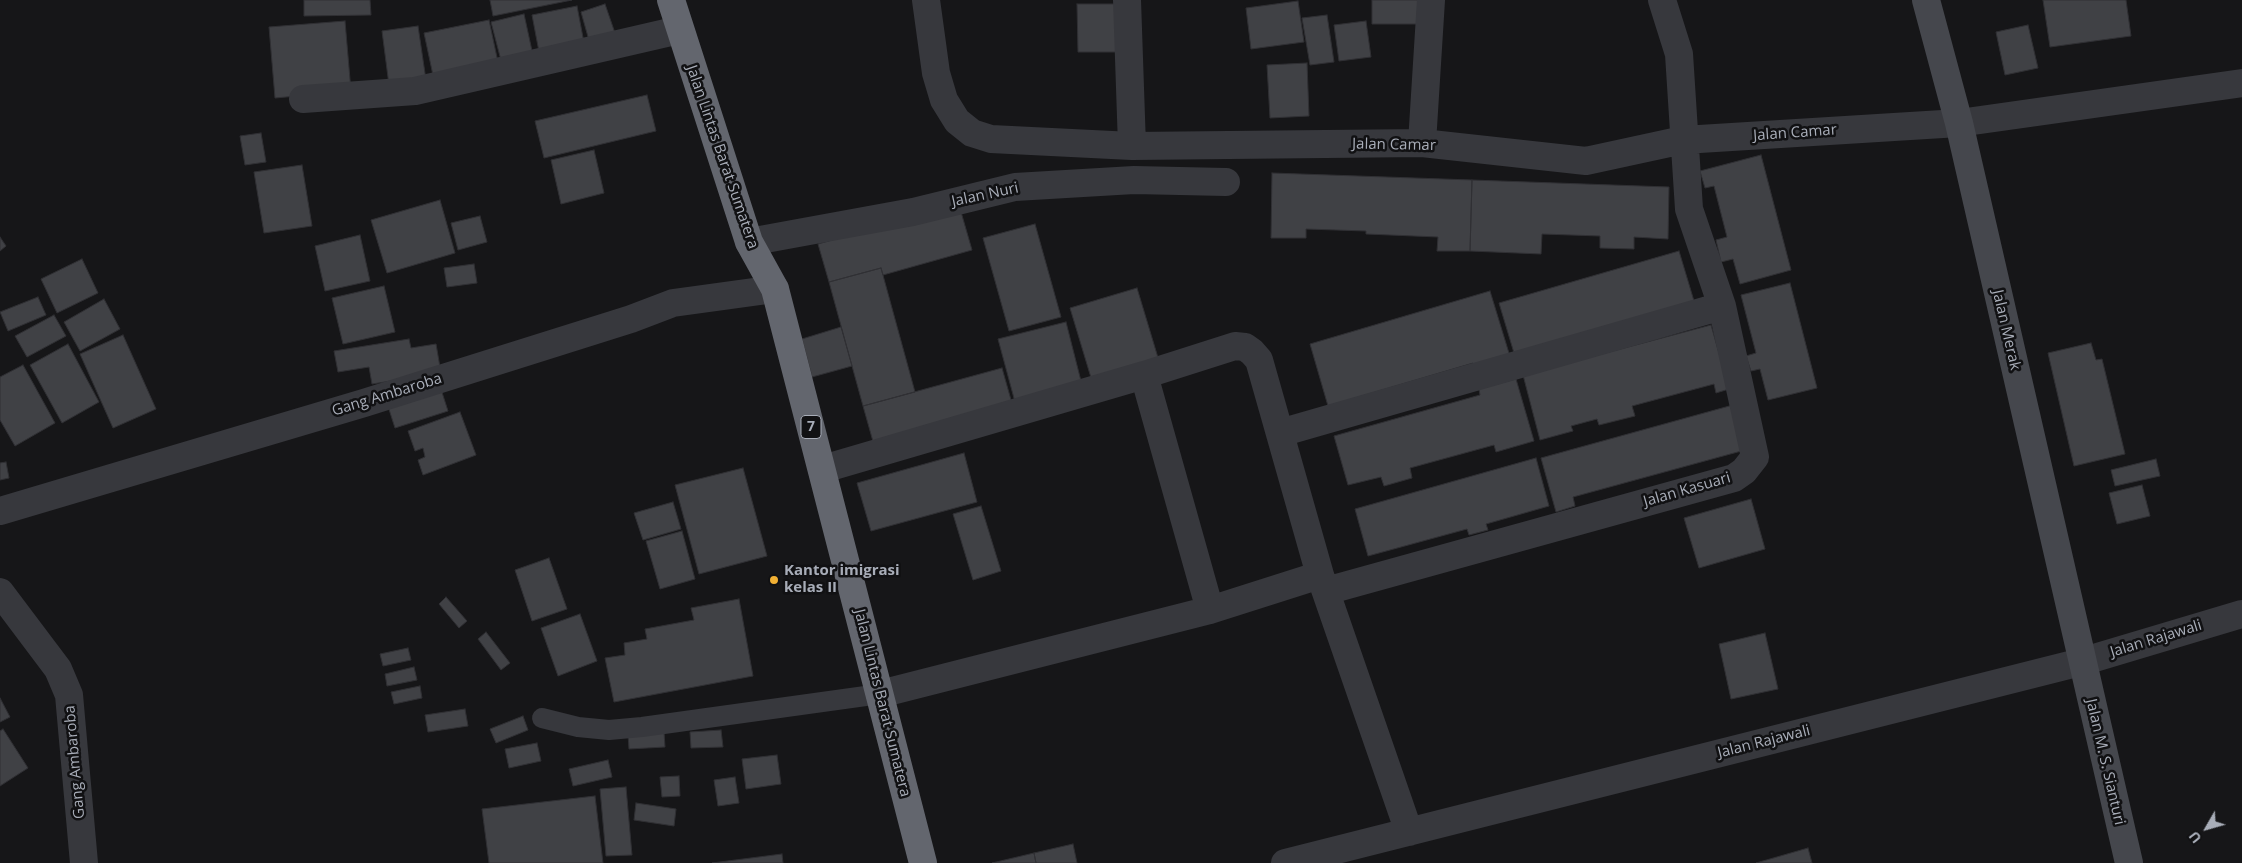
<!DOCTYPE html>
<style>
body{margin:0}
#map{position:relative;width:2242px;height:863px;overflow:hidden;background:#161618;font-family:"Open Sans",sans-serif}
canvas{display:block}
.north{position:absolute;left:2182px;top:803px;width:50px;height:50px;-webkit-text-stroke:4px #111113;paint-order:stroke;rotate:232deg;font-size:14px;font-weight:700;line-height:20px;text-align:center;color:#a8adb8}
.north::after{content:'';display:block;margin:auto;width:18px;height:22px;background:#a8adb8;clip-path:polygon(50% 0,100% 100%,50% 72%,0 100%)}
</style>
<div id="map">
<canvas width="2242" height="863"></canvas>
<div class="north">U</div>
</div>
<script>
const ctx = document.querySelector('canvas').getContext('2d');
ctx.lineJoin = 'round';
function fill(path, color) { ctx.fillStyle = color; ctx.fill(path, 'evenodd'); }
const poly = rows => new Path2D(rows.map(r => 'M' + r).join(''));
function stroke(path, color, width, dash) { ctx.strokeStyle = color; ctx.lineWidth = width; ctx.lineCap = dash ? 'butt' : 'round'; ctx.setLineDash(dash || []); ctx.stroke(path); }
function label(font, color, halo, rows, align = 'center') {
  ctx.font = font + ' "Open Sans",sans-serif'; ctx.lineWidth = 5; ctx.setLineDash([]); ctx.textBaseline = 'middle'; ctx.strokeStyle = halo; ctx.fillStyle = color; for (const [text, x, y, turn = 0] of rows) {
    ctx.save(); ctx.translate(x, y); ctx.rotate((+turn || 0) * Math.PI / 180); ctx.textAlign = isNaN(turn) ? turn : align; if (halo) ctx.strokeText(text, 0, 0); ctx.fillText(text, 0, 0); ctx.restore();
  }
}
const building = poly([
 [304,0,370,0,371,15,304,16,304,0],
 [490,0,572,0,493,16,490,0],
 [1372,0,1426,0,1426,24,1372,24,1372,0],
 [2043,0,2126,0,2131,36,2050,47,2043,0],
 [1298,1,1304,42,1251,49,1246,8,1298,1],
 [605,4,616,36,590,44,581,12,605,4],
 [1077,4,1115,4,1116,52,1078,52,1077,4],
 [577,6,585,48,540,57,532,15,577,6],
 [524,14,534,60,503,68,491,22,524,14],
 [1327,15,1334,62,1310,65,1302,18,1327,15],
 [489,20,499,67,434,80,424,33,489,20],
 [345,21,351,91,275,98,269,27,345,21],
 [1366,21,1371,57,1339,61,1334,25,1366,21],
 [2028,25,2038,68,2005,75,1996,32,2028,25],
 [418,26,426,80,389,85,382,31,418,26],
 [1307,63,1309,116,1270,118,1267,65,1307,63],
 [647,95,656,131,544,158,535,121,647,95],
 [261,133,266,162,245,165,240,136,261,133],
 [594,150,604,193,561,204,551,160,594,150],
 [1761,155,1791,270,1740,284,1733,259,1721,262,1716,240,1727,237,1714,186,1705,188,1700,171,1761,155],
 [302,165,312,226,264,233,254,172,302,165],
 [1272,173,1472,180,1470,251,1437,251,1438,237,1366,234,1366,231,1306,229,1306,238,1271,238,1272,173],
 [1472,180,1669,187,1668,239,1634,237,1634,249,1600,248,1600,236,1542,234,1541,254,1470,251,1472,180],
 [440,200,455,253,387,273,371,220,440,200],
 [959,205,972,250,883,275,881,268,829,282,818,244,959,205],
 [480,216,487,242,458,250,451,223,480,216],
 [1035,224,1061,317,1009,331,983,238,1035,224],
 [360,235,370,281,325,291,315,246,360,235],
 [0,237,6,246,0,251,0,237],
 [1679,251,1694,301,1514,353,1499,303,1679,251],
 [82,259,98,293,57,313,41,279,82,259],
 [474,264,477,283,447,287,444,268,474,264],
 [881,268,915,392,863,406,829,282,881,268],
 [1790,283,1817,388,1768,400,1760,369,1751,371,1746,356,1756,353,1741,295,1790,283],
 [384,286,395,332,343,344,332,298,384,286],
 [1137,288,1159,361,1092,381,1070,308,1137,288],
 [1490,291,1512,363,1476,373,1473,363,1328,406,1310,344,1490,291],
 [38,297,46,315,8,331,0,312,38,297],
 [104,299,120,329,80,351,64,322,104,299],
 [54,315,66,336,27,357,15,336,54,315],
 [1066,322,1082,385,1015,402,998,339,1066,322],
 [1711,325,1729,389,1716,393,1714,384,1632,406,1635,416,1599,425,1597,419,1571,426,1573,431,1540,440,1523,375,1711,325],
 [841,327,852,366,812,377,802,339,841,327],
 [123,335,156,409,113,428,80,354,123,335],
 [409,339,411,348,436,344,441,373,372,384,369,367,338,372,334,351,409,339],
 [2091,343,2096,360,2102,359,2125,454,2074,466,2048,353,2091,343],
 [68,344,99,402,62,423,30,365,68,344],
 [23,365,55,423,15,446,0,420,0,377,23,365],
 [1002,368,1013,407,874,445,863,406,1002,368],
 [1516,379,1534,441,1496,452,1494,445,1410,468,1412,478,1384,486,1381,477,1348,485,1334,436,1480,395,1479,389,1516,379],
 [439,383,448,411,395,428,386,400,439,383],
 [1733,405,1745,450,1573,497,1575,506,1556,512,1541,458,1733,405],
 [460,412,476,455,423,475,418,460,425,457,423,448,415,451,408,431,460,412],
 [964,453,977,502,871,531,857,483,964,453],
 [1536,458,1549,506,1486,524,1488,530,1469,535,1467,529,1368,556,1355,509,1536,458],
 [2156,459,2160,476,2115,486,2111,470,2156,459],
 [6,462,9,478,0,480,0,463,6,462],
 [743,468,767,556,699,574,675,485,743,468],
 [2142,485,2150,516,2117,524,2109,493,2142,485],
 [1751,499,1765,549,1699,568,1684,518,1751,499],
 [673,502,681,529,643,540,634,513,673,502],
 [981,506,1001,571,973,580,953,514,981,506],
 [682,531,695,579,660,589,646,541,682,531],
 [549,558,567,609,532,621,515,570,549,558],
 [446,597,467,621,459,628,439,604,446,597],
 [739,599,753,676,614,702,605,658,625,655,624,643,647,639,645,629,694,620,691,608,739,599],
 [580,614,597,661,558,676,541,628,580,614],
 [486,632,510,663,501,670,478,639,486,632],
 [1765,633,1778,689,1731,699,1719,644,1765,633],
 [408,648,411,660,383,666,380,654,408,648],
 [414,667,417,680,387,686,385,674,414,667],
 [420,686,422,698,394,704,391,692,420,686],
 [0,698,10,717,0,722,0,698],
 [465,709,468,726,428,732,425,715,465,709],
 [523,716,528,730,496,743,490,729,523,716],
 [3,729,28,768,0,786,0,731,3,729],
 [721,730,723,747,691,748,690,732,721,730],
 [664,732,665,747,629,749,628,734,664,732],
 [537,743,541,761,509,768,505,749,537,743],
 [777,755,781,784,746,789,742,759,777,755],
 [608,760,612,777,573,786,569,769,608,760],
 [679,776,680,796,662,797,660,777,679,776],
 [735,777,739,803,718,806,714,780,735,777],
 [626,787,632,855,606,856,600,789,626,787],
 [595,796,603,863,489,863,482,809,595,796],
 [636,803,676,809,674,826,634,820,636,803],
 [1073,844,1077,863,1036,863,1034,853,1073,844],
 [1808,848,1812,863,1756,863,1808,848],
 [1034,853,1036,863,992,863,1034,853],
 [782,854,783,863,712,863,782,854]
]);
const lane = poly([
 [542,718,578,727,609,730,642,727,880,694]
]);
const street = poly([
 [926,0,936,73,944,100,957,121,972,133,991,139,1132,146,1422,143,1586,161,1683,140,1959,123,2242,83],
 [1127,0,1132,146],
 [303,99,415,91,679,30],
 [1422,143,1431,0],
 [749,242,913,212,1015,187,1134,180,1226,182],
 [1144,375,1210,610],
 [1280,433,1722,306],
 [823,469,1144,375,1235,346,1245,347,1252,352,1259,360,1320,575,1409,832],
 [0,511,364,403,631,319,673,303,775,289],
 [1326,591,1734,478,1744,471,1755,457,1722,306,1689,209,1679,54,1662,0],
 [0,592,58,669,69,695,84,863],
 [880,694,1210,610,1320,575],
 [1285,863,2081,662,2242,614]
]);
const secondary = poly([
 [1926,0,1959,123,2129,863]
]);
const highway = poly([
 [671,0,749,242,775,289,923,863]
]);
const markers = [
 [774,580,5,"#f2b134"]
];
const shields = [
 [811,427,20]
];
const shieldNames = [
 ["7",811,427]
];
const streetNames = [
 ["Jalan Camar",1795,133,-4],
 ["Jalan Camar",1394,145,1],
 ["Jalan Lintas Barat Sumatera",722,157,71],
 ["Jalan Nuri",985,195,-12],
 ["Jalan Merak",2006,330,77],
 ["Gang Ambaroba",387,395,-17],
 ["Jalan Kasuari",1687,490,-16],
 ["Jalan Rajawali",2156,639,-17],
 ["Jalan Lintas Barat Sumatera",882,703,76],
 ["Jalan Rajawali",1764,742,-14],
 ["Gang Ambaroba",75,762,-95],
 ["Jalan M. S. Sianturi",2105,762,77]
];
const poiNames = [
 ["Kantor imigrasi",784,571],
 ["kelas II",784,588]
];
fill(building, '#404145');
stroke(building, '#303034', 1);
stroke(lane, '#37383d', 20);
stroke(street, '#37383d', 28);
stroke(secondary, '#45474d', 28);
stroke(highway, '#63666e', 28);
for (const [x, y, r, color] of markers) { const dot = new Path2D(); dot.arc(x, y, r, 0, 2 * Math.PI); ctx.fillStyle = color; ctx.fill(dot); stroke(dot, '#111113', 2); }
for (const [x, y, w] of shields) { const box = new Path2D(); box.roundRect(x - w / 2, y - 11.5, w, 23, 4); ctx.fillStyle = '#111113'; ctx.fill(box); stroke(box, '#a8adb8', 1); }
label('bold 14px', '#a8adb8', null, shieldNames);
label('15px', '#a8adb8', '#111113', streetNames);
label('bold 15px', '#a8adb8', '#111113', poiNames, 'left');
</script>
